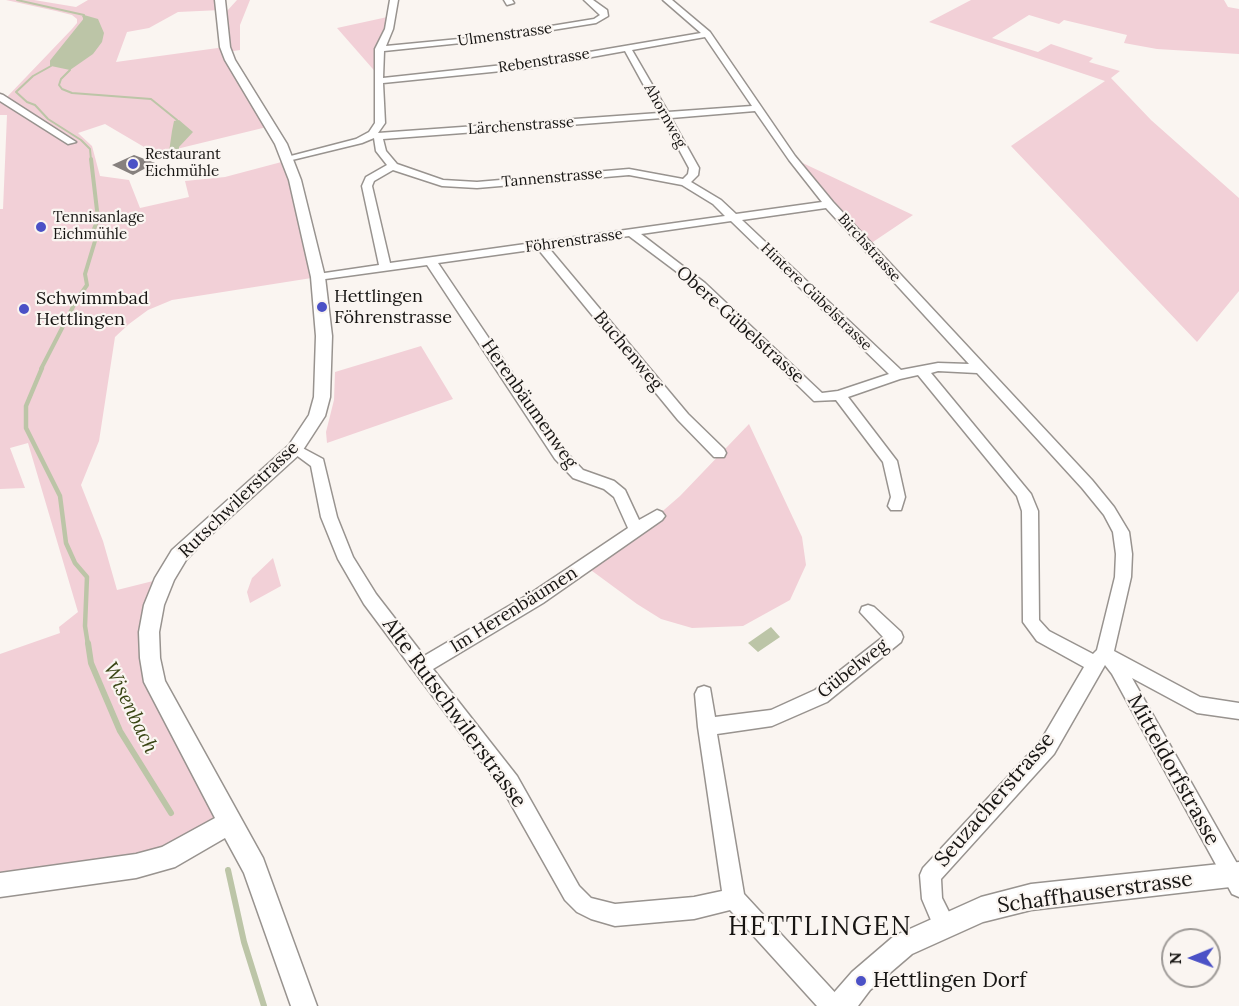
<!DOCTYPE html>
<meta charset="utf-8">
<style>
body{margin:0}
#map{position:relative;width:1239px;height:1006px;overflow:hidden;background:#faf5f1;font-family:Lora,serif}
canvas{display:block}
.north{position:absolute;left:1161px;top:928px;width:60px;height:60px;box-sizing:border-box;background:#faf5f1;border:2px solid #9f9b98;border-radius:50%;rotate:269deg;font-size:16px;font-weight:700;line-height:24px;text-align:center;color:#171513}
.north::after{content:'';display:block;margin:auto;width:21px;height:27px;background:#4b51c6;clip-path:polygon(50% 0,100% 100%,50% 72%,0 100%)}
</style>
<div id="map">
<canvas width="1239" height="1006"></canvas>
<div class="north">N</div>
</div>
<script>
const ctx = document.querySelector('canvas').getContext('2d');
ctx.lineJoin = 'round';
function fill(path, color) { ctx.fillStyle = color; ctx.fill(path, 'evenodd'); }
const poly = rows => new Path2D(rows.map(r => 'M' + r).join(''));
function stroke(path, color, width, dash) { ctx.strokeStyle = color; ctx.lineWidth = width; ctx.lineCap = dash ? 'butt' : 'round'; ctx.setLineDash(dash || []); ctx.stroke(path); }
function label(font, color, halo, rows, align = 'center') {
  ctx.font = font + ' Lora,serif'; ctx.lineWidth = 4.5; ctx.setLineDash([]); ctx.textBaseline = 'middle'; ctx.strokeStyle = halo; ctx.fillStyle = color; for (const [text, x, y, turn = 0] of rows) {
    ctx.save(); ctx.translate(x, y); ctx.rotate((+turn || 0) * Math.PI / 180); ctx.textAlign = isNaN(turn) ? turn : align; if (halo) ctx.strokeText(text, 0, 0); ctx.fillText(text, 0, 0); ctx.restore();
  }
}
const green = poly([
 [6,0,34,0,76,7,88,0,220,0,221,10,178,12,149,28,127,32,116,62,225,47,221,13,227,11,237,0,250,0,240,25,240,50,227,52,271,126,156,154,105,124,78,133,92,146,100,176,129,180,140,208,189,197,185,181,225,177,289,160,318,277,172,300,148,310,129,324,115,337,99,441,81,485,103,541,117,590,165,578,150,658,231,822,203,840,0,886,0,654,60,633,59,627,78,612,28,443,10,448,25,488,0,489,0,209,3,209,7,115,0,115,0,97,5,99,72,29,77,23,77,19,72,15,56,11],
 [971,0,1224,0,1228,7,1239,9,1239,54,1157,49,1124,43,1127,35,1064,20,1059,24,1029,15,992,38,1038,52,1051,44,1093,58,1089,62,1120,71,1111,78,1151,120,1239,198,1239,291,1197,342,1011,146,1105,81,929,22],
 [392,16,379,49,379,76,337,28],
 [792,158,913,215,867,246],
 [421,346,453,399,327,443,326,432,334,400,335,372],
 [749,424,802,537,806,565,790,600,743,626,692,628,661,619,637,604,584,565,657,516,680,496],
 [273,558,281,586,250,603,247,592,252,578]
]);
const water = poly([
 [84,15,98,19,104,33,102,42,93,54,70,70,51,66,51,61,84,20,82,16],
 [179,120,193,132,179,147,179,153,173,154,169,152,172,131,174,121],
 [771,627,780,637,758,652,748,643]
]);
const streamFar3 = poly([
 [17,0,84,15,84,20,51,61,51,66,33,76,16,92,27,102,35,105,48,119,81,140,90,149,91,160],
 [70,70,61,79,59,85,62,89,72,93,151,99,177,120]
]);
const streamFar2 = poly([
 [41,369,76,301,87,285,85,274,95,241,94,229,98,219,91,159]
]);
const streamFar1 = poly([
 [42,368,26,406,26,428,60,496,66,543,75,563,87,577,85,626,88,645]
]);
const stream = poly([
 [88,643,91,663,120,731,171,813],
 [228,870,244,942,264,1006]
]);
const building = poly([
 [134,155,155,163,133,175,112,165]
]);
const minor = poly([
 [390,0,398,0,393,29,386,46,490,36,594,19,600,15,584,0,593,0,607,10,608,16,596,23,490,40,384,51,383,78,531,62,701,33,663,0,672,0,710,32,795,156,833,202,1092,480,1114,507,1129,532,1132,554,1131,577,1114,651,1200,697,1239,703,1239,719,1197,713,1132,678,1239,867,1239,897,1232,894,1112,674,1105,665,1054,754,941,879,942,898,955,924,952,932,944,935,936,932,922,899,920,875,923,868,1040,742,1084,667,1037,641,1023,622,1022,511,1017,496,918,375,900,379,848,397,897,461,905,497,901,510,891,510,888,506,891,497,883,462,836,400,814,401,697,287,629,236,548,247,688,414,724,449,726,453,724,457,714,457,678,420,538,249,438,263,565,451,583,470,614,481,625,490,639,520,657,510,662,512,665,516,662,520,543,603,433,669,517,776,579,886,591,898,615,904,694,897,722,891,698,727,695,694,698,688,704,686,710,688,715,717,771,710,815,690,883,637,860,612,862,607,868,605,874,607,901,632,903,637,901,642,827,702,772,726,717,734,744,894,840,998,843,1006,817,1006,730,910,694,919,615,926,591,919,577,912,565,900,503,790,364,604,338,559,321,517,311,466,288,449,295,444,323,459,337,517,353,557,376,594,424,656,531,593,628,528,614,497,604,489,573,478,555,459,427,265,318,280,312,277,318,274,379,265,362,186,366,177,387,165,376,151,374,138,362,143,288,161,283,158,356,139,369,132,375,123,375,49,385,29,390,0],
 [705,37,752,106,668,112,632,50,705,37],
 [625,51,659,113,378,133,385,123,383,83,531,68,625,51],
 [755,111,789,160,822,202,736,214,721,200,691,182,698,175,699,168,671,118,755,111],
 [662,118,689,168,688,174,683,179,629,169,477,182,443,180,397,164,386,151,383,139,662,118],
 [393,170,442,186,477,188,629,175,682,185,713,204,725,216,390,263,372,186,374,181,393,170],
 [826,208,969,364,938,363,901,370,742,220,826,208],
 [731,221,889,374,838,391,822,393,705,283,641,234,731,221],
 [938,371,977,373,1082,488,1104,515,1113,532,1116,554,1115,577,1097,650,1093,654,1049,631,1039,620,1038,511,1031,494,931,373,938,371],
 [504,0,512,0,514,3,507,5,504,0],
 [0,94,3,95,76,142,68,144,0,101,0,94]
]);
const tertiary = poly([
 [215,0,225,0,230,47,235,60,287,144,301,180,325,277,332,336,330,397,325,416,301,453,203,542,186,560,174,580,164,605,159,632,160,658,165,681,263,858,317,1006,291,1006,244,873,225,838,175,867,136,878,0,897,0,873,136,854,162,847,215,818,144,682,140,658,139,632,144,605,155,578,172,550,289,445,309,415,314,397,316,336,311,277,289,180,275,144,225,60,220,47,215,0],
 [1239,862,1239,886,1031,910,983,922,912,954,870,990,858,1006,828,1006,831,996,852,972,894,936,981,897,1031,884,1239,862]
]);
const markers = [
 [133,164,6,"#4b51c6"],
 [41,227,6,"#4b51c6"],
 [322,307,6,"#4b51c6"],
 [24,309,6,"#4b51c6"],
 [861,981,6,"#4b51c6"]
];
const farStreetnames = [
 ["Ulmenstrasse",505,35,-8],
 ["Rebenstrasse",544,61,-9],
 ["Ahornweg",665,116,61],
 ["Lärchenstrasse",521,126,-4],
 ["Tannenstrasse",552,178,-5],
 ["Föhrenstrasse",574,241,-8],
 ["Birchstrasse",869,248,48],
 ["Hintere Gübelstrasse",816,297,44]
];
const farPoinames = [
 ["Restaurant",145,155],
 ["Eichmühle",145,172],
 ["Tennisanlage",53,218],
 ["Eichmühle",53,235]
];
const poiNames = [
 ["Hettlingen",334,297],
 ["Föhrenstrasse",334,318],
 ["Schwimmbad",36,299],
 ["Hettlingen",36,320]
];
const streetNames = [
 ["Obere Gübelstrasse",740,325,42],
 ["Buchenweg",628,351,50],
 ["Herenbäumenweg",529,404,55],
 ["Rutschwilerstrasse",239,500,-44],
 ["Im Herenbäumen",514,610,-32],
 ["Gübelweg",853,669,-38]
];
const waterNames = [
 ["Wisenbach",130,708,64]
];
const nearStreetnames = [
 ["Alte Rutschwilerstrasse",454,713,54],
 ["Mitteldorfstrasse",1173,770,61],
 ["Seuzacherstrasse",995,800,-49],
 ["Schaffhauserstrasse",1095,893,-8]
];
const nearPoinames = [
 ["Hettlingen Dorf",873,981]
];
const nearQuarternames = [
 ["HETTLINGEN",820,928]
];
fill(green, '#f2d0d7');
fill(water, '#bcc5a7');
stroke(streamFar3, '#bcc5a7', 2);
stroke(streamFar2, '#bcc5a7', 4);
stroke(streamFar1, '#bcc5a7', 4.5);
stroke(stream, '#bcc5a7', 6);
fill(building, '#86807e');
stroke(minor, '#98938f', 3);
stroke(tertiary, '#98938f', 3);
fill(minor, '#fff');
fill(tertiary, '#fff');
for (const [x, y, r, color] of markers) { const dot = new Path2D(); dot.arc(x, y, r, 0, 2 * Math.PI); ctx.fillStyle = color; ctx.fill(dot); stroke(dot, '#faf5f1', 2); }
label('15px', '#171513', '#faf5f1', farStreetnames);
label('15px', '#171513', '#faf5f1', farPoinames, 'left');
label('18px', '#171513', '#faf5f1', poiNames, 'left');
label('18px', '#171513', '#faf5f1', streetNames);
label('italic 20px', '#394514', '#faf5f1', waterNames);
label('21px', '#171513', '#faf5f1', nearStreetnames);
label('21px', '#171513', '#faf5f1', nearPoinames, 'left');
ctx.letterSpacing = '1.5px';
label('26px', '#171513', '#faf5f1', nearQuarternames);
ctx.letterSpacing = '0px';
</script>
